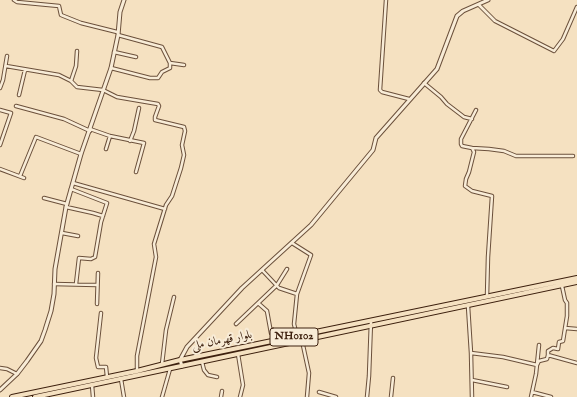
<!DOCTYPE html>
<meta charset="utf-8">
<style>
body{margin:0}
canvas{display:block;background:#f5e1c1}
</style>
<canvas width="577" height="397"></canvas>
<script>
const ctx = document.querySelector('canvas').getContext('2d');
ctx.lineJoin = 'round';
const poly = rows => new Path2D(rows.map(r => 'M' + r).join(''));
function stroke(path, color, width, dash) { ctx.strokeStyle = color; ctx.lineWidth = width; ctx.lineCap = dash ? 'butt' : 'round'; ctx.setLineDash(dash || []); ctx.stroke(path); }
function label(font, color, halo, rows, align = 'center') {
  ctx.font = font + ' "IM FELL English",Amiri,serif'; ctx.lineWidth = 4; ctx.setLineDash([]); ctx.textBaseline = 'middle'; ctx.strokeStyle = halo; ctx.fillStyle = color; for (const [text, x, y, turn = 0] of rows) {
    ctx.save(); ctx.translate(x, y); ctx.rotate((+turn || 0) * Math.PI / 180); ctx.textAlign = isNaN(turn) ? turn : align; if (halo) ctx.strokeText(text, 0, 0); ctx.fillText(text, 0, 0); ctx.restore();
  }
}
const minor = poly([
 [14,0,17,2,59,6,61,15,81,23,117,32],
 [386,0,380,90,382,92,409,99],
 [479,5,495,21,554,51,563,39,577,7],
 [118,35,162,47,170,63,184,65],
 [114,52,136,57],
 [6,66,59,75,71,81,77,87,103,90,117,97,158,104,159,106,155,117,155,120,184,127,185,131,182,145,184,155,181,168,172,196,166,205,154,244,156,257,137,356,137,371],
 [111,68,150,78,158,78,162,72,170,68,170,63],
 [71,81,76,66,77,51],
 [424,83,441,97,447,104,464,117,472,119],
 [0,88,3,80,7,56],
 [19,95,25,70],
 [16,106,64,119,90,131],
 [0,110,11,113,0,145],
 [476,110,461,139,461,144,462,146,472,148,474,152,469,172,466,179,465,186,472,191,492,196,488,257,487,296],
 [90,129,110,136,144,143,136,172],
 [130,141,134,131,139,108],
 [472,148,489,149,504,151,516,156,573,156],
 [106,149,110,136],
 [0,169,24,178],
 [20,176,36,137,81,154],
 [73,183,165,209],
 [71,189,107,203,101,222,95,257,91,259,79,258,76,284],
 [44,198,67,204],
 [66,207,93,213,103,216],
 [62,233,78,236],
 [292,243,311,255,297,294,294,324,297,336],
 [262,270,279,288,297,294],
 [54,284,97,285],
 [258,303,267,311,271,333],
 [97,304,98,273],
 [468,306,471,353,472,397],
 [101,313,96,358,98,367,106,367,107,377],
 [236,324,277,285,287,269],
 [565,328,577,329],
 [301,336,309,373,307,397],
 [471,353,503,357,537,365,539,361,547,359,548,355,577,363],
 [238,354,243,385,240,397],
 [548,355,548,351,553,348,558,349,559,342,563,341,567,316,567,303,565,300,562,286],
 [202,362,204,370,208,375,217,377],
 [162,364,166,330,174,297],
 [0,368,7,369,17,374],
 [121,379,124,397],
 [472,380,507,387],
 [92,385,93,397],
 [319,392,336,397],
 [532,392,551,397],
 [162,397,170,369],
 [221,397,222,391],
 [367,397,369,376,371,321],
 [391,397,393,378],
 [531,397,536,374,539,345]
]);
const tertiary = poly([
 [182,366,180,360,187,347,242,288,311,225,373,150,376,138,437,69,457,16,463,11,488,0],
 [0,390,17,374,27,361,41,341,45,330,51,311,54,294,55,269,66,207,81,154,111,68,118,35,120,12,124,0]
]);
const trunk = poly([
 [12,397,137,371,180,360,577,278],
 [35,397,577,282]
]);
const shields = [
 [294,337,48]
];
const shieldNames = [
 ["NH0102",294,337]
];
const streetNames = [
 ["بلوار قهرمان ملی",222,341,-11]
];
stroke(minor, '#6b503b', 4.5);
stroke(tertiary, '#6b503b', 5);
stroke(trunk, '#3d200e', 6);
stroke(minor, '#f8ecd7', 2.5);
stroke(tertiary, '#f8ecd7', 3);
stroke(trunk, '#f5e1c1', 4);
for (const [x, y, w] of shields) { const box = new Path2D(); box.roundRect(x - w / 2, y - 9, w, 18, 3); ctx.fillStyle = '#f8ecd7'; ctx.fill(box); stroke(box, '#3d200e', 1); }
label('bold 11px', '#3d200e', null, shieldNames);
label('12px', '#3d200e', '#f8ecd7', streetNames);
</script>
